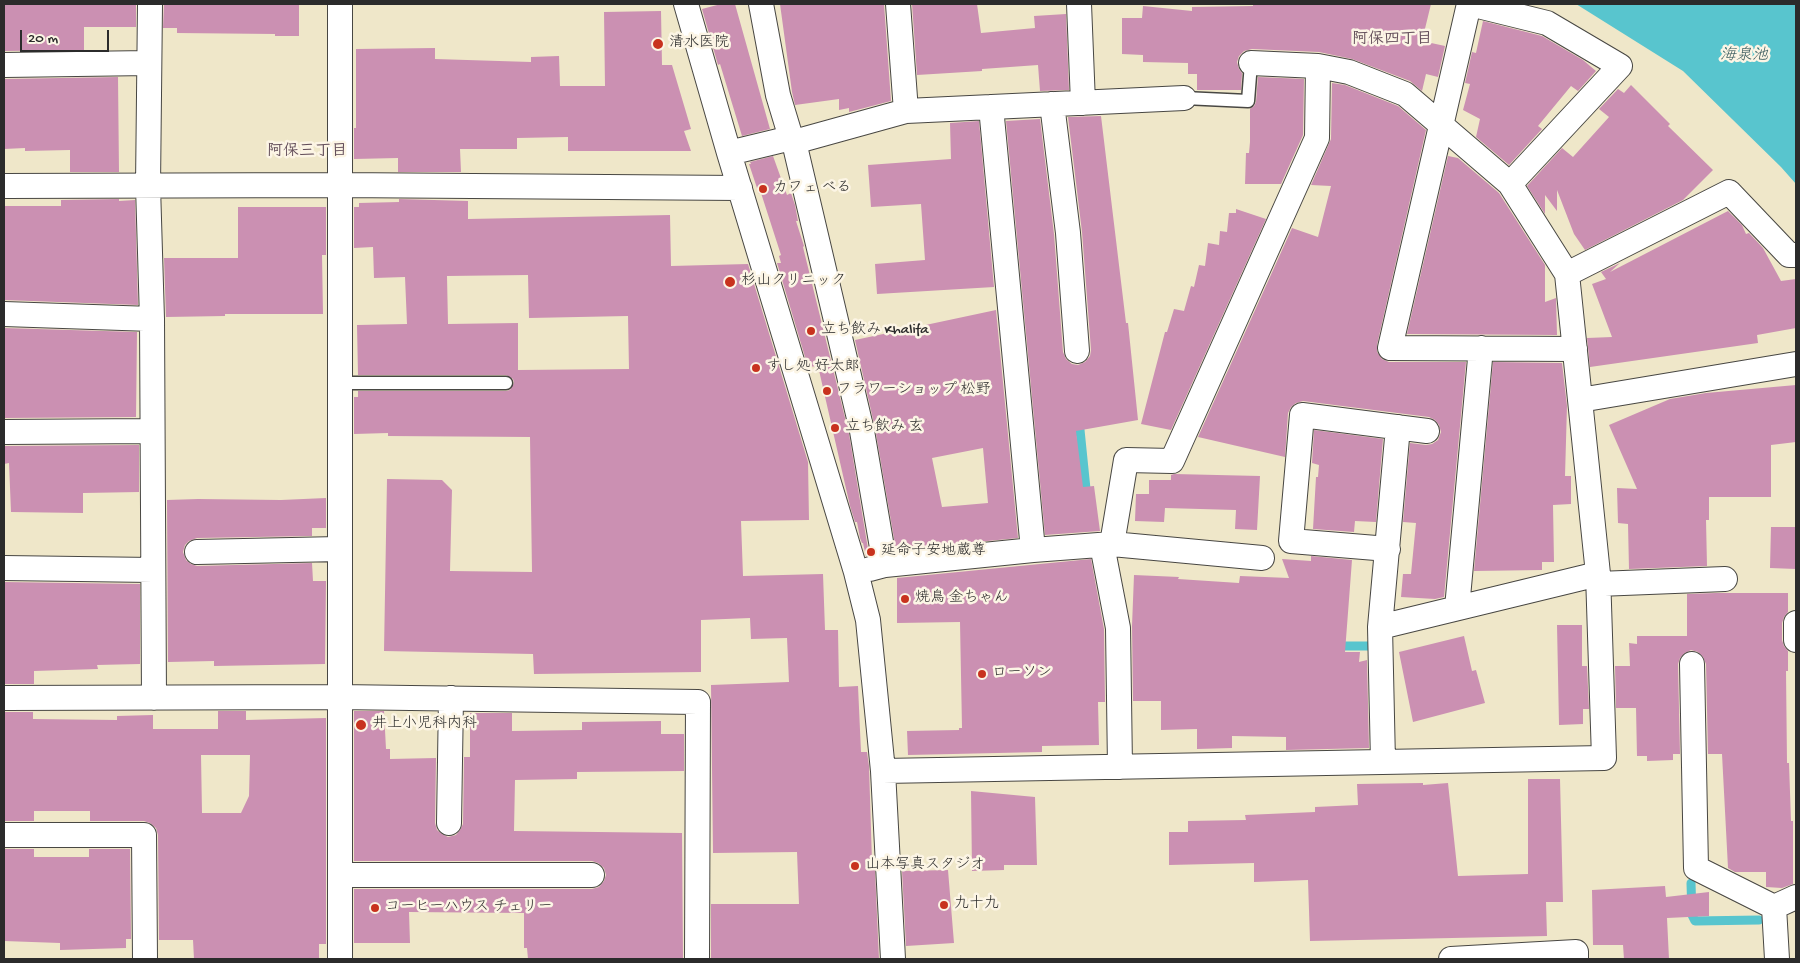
<!DOCTYPE html>
<meta charset="utf-8">
<style>
body{margin:0}
#map{position:relative;width:1800px;height:963px;overflow:hidden;background:#efe7c9;font-family:"Gochi Hand",sans-serif}
canvas{display:block}
.frame{position:absolute;inset:0;border:5px solid #2b2b2b;pointer-events:none}
.scale{position:absolute;left:20px;top:30px;width:89px;height:22px;box-sizing:border-box;border:2px solid #2b2b2b;border-top:0;padding-left:6px;font-size:15px;line-height:18px;white-space:nowrap;color:#2b2b2b;-webkit-text-stroke:4px #fcf5e5;paint-order:stroke}
</style>
<div id="map">
<canvas width="1800" height="963"></canvas>
<div class="frame"></div>
<div class="scale">20 m</div>
</div>
<script>
const ctx = document.querySelector('canvas').getContext('2d');
ctx.lineJoin = 'round';
function fill(path, color) { ctx.fillStyle = color; ctx.fill(path, 'evenodd'); }
const poly = rows => new Path2D(rows.map(r => 'M' + r).join(''));
function stroke(path, color, width, dash) { ctx.strokeStyle = color; ctx.lineWidth = width; ctx.lineCap = dash ? 'butt' : 'round'; ctx.setLineDash(dash || []); ctx.stroke(path); }
function label(font, color, halo, rows, align = 'center') {
  ctx.font = font + ' "Gochi Hand","Klee One",sans-serif'; ctx.lineWidth = 5; ctx.setLineDash([]); ctx.textBaseline = 'middle'; ctx.strokeStyle = halo; ctx.fillStyle = color; for (const [text, x, y, turn = 0] of rows) {
    ctx.save(); ctx.translate(x, y); ctx.rotate((+turn || 0) * Math.PI / 180); ctx.textAlign = isNaN(turn) ? turn : align; if (halo) ctx.strokeText(text, 0, 0); ctx.fillText(text, 0, 0); ctx.restore();
  }
}
const water = poly([
 [1576,4,1796,4,1796,184,1781,167,1683,71]
]);
const stream = poly([
 [1079,420,1087,499],
 [1336,646,1368,646],
 [1691,883,1692,915,1695,921,1759,920]
]);
const building = poly([
 [4,4,136,4,136,27,84,27,84,50,4,51],
 [164,4,299,4,299,36,275,36,275,34,177,33,177,28,163,28],
 [721,4,735,4,770,129,742,136,720,64,718,65,702,9],
 [780,4,884,4,891,101,849,112,849,108,839,110,839,99,795,105,792,92],
 [912,4,977,4,981,33,1035,28,1034,16,1066,14,1069,90,1040,91,1038,65,982,69,982,71,917,75],
 [1253,4,1431,4,1422,41,1445,46,1438,77,1426,74,1422,91,1410,81,1352,59,1319,52,1252,49,1244,51,1239,56,1237,62,1239,69,1242,73,1241,90,1197,90,1197,74,1188,74,1188,63,1143,62,1143,55,1122,54,1122,18,1142,18,1143,6,1192,11,1192,7,1253,6],
 [661,11,662,65,672,65,691,129,684,131,691,151,568,151,568,137,517,138,517,149,460,149,461,172,398,172,398,158,354,159,354,128,356,128,356,49,435,48,435,59,531,62,531,57,559,56,560,86,605,86,604,12],
 [1483,21,1542,36,1583,60,1596,71,1578,91,1571,86,1538,126,1542,129,1509,165,1476,137,1480,119,1463,110,1470,84,1465,83,1472,52,1476,53],
 [118,77,119,172,70,172,70,150,25,151,25,148,4,149,4,79],
 [1258,77,1304,79,1303,135,1281,184,1245,184,1246,153,1249,153,1250,142,1250,109,1254,106,1256,102],
 [1332,83,1345,85,1398,106,1426,130,1377,345,1377,352,1382,359,1389,362,1466,362,1444,597,1435,599,1401,597,1403,574,1411,574,1416,523,1403,522,1410,443,1426,445,1432,444,1438,440,1441,432,1439,425,1435,420,1429,417,1303,401,1296,403,1291,407,1288,413,1285,457,1198,437,1292,228,1318,237,1331,186,1311,185,1331,139],
 [1631,85,1670,124,1668,126,1713,170,1683,200,1585,250,1574,234,1557,190,1557,211,1545,195,1545,214,1527,186,1562,148,1573,157,1609,117,1599,109,1618,89,1624,93],
 [1101,116,1126,323,1128,323,1138,420,1076,431,1083,487,1094,486,1100,531,1045,535,1006,121,1040,119,1054,234,1063,352,1066,359,1072,364,1078,365,1085,362,1090,356,1091,350,1082,232,1068,117],
 [979,121,994,287,877,294,875,264,925,260,921,204,871,207,868,165,951,159,950,123],
 [773,156,787,195,791,193,795,205,798,221,796,221,804,246,803,247,849,434,869,555,866,556,863,543,862,543,860,538,857,522,855,522,850,506,818,366,808,367,777,263,781,263,779,256,781,255,761,193,759,194,749,164,751,164,750,162],
 [1448,156,1458,158,1499,193,1545,265,1545,302,1556,298,1557,335,1407,334],
 [119,199,119,201,135,200,138,305,4,300,4,206,61,206,61,200],
 [399,199,468,201,468,219,670,215,671,266,748,264,808,462,809,520,741,521,743,576,823,574,825,630,838,630,839,687,858,686,861,752,867,752,869,766,872,862,875,871,879,959,711,959,711,904,799,904,797,852,713,853,711,685,789,682,787,638,751,639,750,618,701,620,701,672,534,674,533,654,384,651,387,479,442,480,452,490,450,571,532,572,530,437,388,436,388,433,354,434,354,397,358,397,358,391,506,391,510,390,514,383,513,379,506,375,358,375,357,325,407,324,405,277,374,278,373,247,354,248,354,207,359,207,359,203,399,202],
 [528,275,529,318,628,316,629,369,518,370,518,323,448,324,447,276],
 [238,207,326,207,326,255,322,255,323,314,225,314,225,316,166,317,164,258,238,258],
 [1236,209,1266,219,1171,430,1141,424,1165,332,1167,332,1174,309,1184,311,1191,286,1194,287,1199,265,1205,266,1208,243,1219,245,1220,231,1227,232,1229,213,1236,213],
 [1728,211,1742,225,1746,234,1749,233,1763,248,1781,281,1796,279,1796,328,1757,335,1758,343,1590,367,1587,338,1612,337,1592,284,1606,279,1601,272,1620,263,1610,272],
 [996,310,1018,538,896,550,875,428,855,340],
 [983,448,988,503,942,507,932,458],
 [4,328,137,332,136,417,4,418],
 [1493,362,1562,363,1567,406,1565,476,1571,476,1571,504,1553,505,1554,562,1542,562,1542,570,1474,571],
 [1796,385,1796,442,1771,445,1771,497,1709,497,1709,520,1706,520,1707,566,1629,569,1628,524,1618,523,1617,488,1637,489,1609,425,1670,399,1706,393],
 [1314,430,1383,439,1376,522,1355,521,1354,532,1313,529,1316,477,1318,477,1319,465,1312,463],
 [139,445,139,492,83,493,83,513,11,512,9,463,4,464,4,446],
 [1174,474,1260,476,1257,530,1235,529,1236,510,1165,508,1164,522,1135,521,1136,494,1149,494,1149,480,1171,480,1171,475],
 [326,498,326,528,312,528,312,536,197,538,189,541,185,545,183,552,186,560,191,564,197,566,312,563,313,581,326,581,325,664,214,666,214,661,168,662,167,500,198,499,281,500],
 [1771,527,1796,527,1796,569,1770,568],
 [1311,556,1352,560,1345,652,1360,652,1359,662,1367,660,1369,748,1286,750,1286,737,1232,736,1232,748,1197,749,1197,729,1161,730,1161,701,1133,701,1132,626,1134,575,1179,577,1178,579,1239,583,1240,576,1289,578,1282,559,1311,561],
 [1091,559,1104,629,1105,702,1098,702,1099,745,1042,746,1042,752,908,755,907,731,959,730,959,728,962,728,960,622,897,623,897,578],
 [4,582,140,584,140,664,97,665,98,669,34,671,34,684,4,684],
 [1716,593,1788,593,1788,612,1784,617,1782,623,1782,640,1784,646,1788,651,1788,671,1786,671,1787,763,1789,763,1791,821,1793,821,1793,884,1782,888,1766,887,1766,872,1735,872,1728,868,1722,754,1708,754,1706,664,1703,657,1698,652,1691,650,1685,653,1680,658,1678,664,1680,754,1673,754,1673,760,1647,761,1647,756,1637,756,1636,708,1616,708,1615,666,1630,666,1629,643,1637,644,1637,636,1687,636,1687,594],
 [1557,625,1582,625,1582,666,1587,666,1589,709,1583,709,1583,724,1559,725],
 [1464,636,1472,671,1476,670,1485,703,1413,722,1399,652],
 [218,711,246,711,246,720,326,718,326,944,319,944,319,959,194,959,193,940,159,940,158,835,156,828,150,823,144,821,90,821,90,811,34,811,34,821,4,821,4,712,33,712,33,719,117,720,117,716,153,715,153,729,218,729],
 [201,755,250,755,249,796,241,813,202,813],
 [354,711,384,711,386,749,390,749,390,759,436,758,435,823,437,830,442,834,448,837,456,835,460,830,463,824,464,757,470,757,470,713,512,713,512,731,582,730,582,722,661,721,661,734,684,734,684,771,577,772,577,779,515,780,514,831,682,833,683,959,528,959,527,948,524,948,524,913,409,912,410,943,354,943,354,889,592,889,599,887,604,881,606,875,604,868,598,863,592,861,354,861],
 [1528,779,1560,779,1563,902,1546,902,1547,936,1310,941,1308,880,1254,882,1254,863,1169,865,1169,832,1188,832,1188,821,1246,820,1245,815,1315,812,1315,807,1358,805,1357,784,1423,783,1423,785,1448,783,1458,876,1528,874],
 [971,791,1035,797,1037,865,1004,865,1004,870,972,871],
 [4,849,34,849,34,857,89,857,89,849,130,849,131,939,126,939,126,948,60,950,60,943,4,941],
 [948,870,954,943,906,946,902,871],
 [1665,886,1666,897,1709,892,1709,916,1667,918,1669,959,1624,959,1623,945,1593,945,1592,890]
]);
const lane = poly([
 [1184,98,1248,101,1251,63],
 [339,383,506,383]
]);
const street = poly([
 [150,4,148,186,152,319,154,698],
 [340,4,340,959],
 [686,4,729,153,856,572,868,620,883,771,893,959],
 [761,4,778,95,791,138],
 [898,4,906,111],
 [1079,4,1083,103],
 [1469,4,1390,348,1575,349],
 [1470,4,1547,23,1620,66,1510,184],
 [4,65,149,63],
 [1052,104,1068,233,1077,351],
 [991,107,1033,550],
 [794,142,862,431,885,565],
 [729,153,791,138,794,142,906,111,1184,98],
 [4,186,339,185,740,188],
 [1567,274,1729,192,1789,255,1796,255],
 [4,314,152,319],
 [1580,400,1796,364],
 [4,432,152,431],
 [1112,544,1126,460,1172,461,1317,138,1318,66],
 [1102,545,1118,628,1120,767],
 [1388,549,1291,541,1302,415,1427,431],
 [197,552,339,549],
 [4,568,153,570],
 [870,569,885,565,1033,550,1112,544,1262,558],
 [1598,584,1725,579],
 [1457,608,1481,348],
 [1796,623,1796,640],
 [1380,627,1598,574],
 [1692,664,1696,868,1774,907,1777,959],
 [4,698,339,697,698,702,697,959],
 [1383,762,1380,627,1398,427],
 [883,771,1604,758,1598,574,1567,274,1510,184,1405,94,1349,72,1318,66,1251,63],
 [449,823,451,698],
 [4,835,144,835,145,959],
 [340,875,592,875],
 [1774,907,1796,897],
 [1451,959,1576,952,1576,959]
]);
const markers = [
 [658,44,6,"#c8321e"],
 [763,189,5,"#c8321e"],
 [730,282,6,"#c8321e"],
 [811,331,5,"#c8321e"],
 [756,368,5,"#c8321e"],
 [827,391,5,"#c8321e"],
 [835,428,5,"#c8321e"],
 [871,552,5,"#c8321e"],
 [905,599,5,"#c8321e"],
 [982,674,5,"#c8321e"],
 [361,725,6,"#c8321e"],
 [855,866,5,"#c8321e"],
 [944,905,5,"#c8321e"],
 [375,908,5,"#c8321e"]
];
const poiNames = [
 ["清水医院",669,44],
 ["カフェ べる",773,189],
 ["杉山クリニック",741,282],
 ["立ち飲み Khalifa",821,331],
 ["すし処 好太郎",766,368],
 ["フラワーショップ 松野",837,391],
 ["立ち飲み 玄",845,428],
 ["延命子安地蔵尊",881,552],
 ["焼鳥 金ちゃん",915,599],
 ["ローソン",992,674],
 ["井上小児科内科",372,725],
 ["山本写真スタジオ",865,866],
 ["九十九",954,905],
 ["コーヒーハウス チェリー",385,908]
];
const neighbourhoodNames = [
 ["阿保四丁目",1392,41],
 ["阿保三丁目",307,153]
];
const waterNames = [
 ["海泉池",1744,57]
];
fill(water, '#58c5ce');
stroke(stream, '#58c5ce', 9);
fill(building, '#cb90b2');
stroke(lane, '#484743', 15);
stroke(street, '#484743', 26);
stroke(lane, '#fff', 12);
stroke(street, '#fff', 24);
for (const [x, y, r, color] of markers) { const dot = new Path2D(); dot.arc(x, y, r, 0, 2 * Math.PI); ctx.fillStyle = color; ctx.fill(dot); stroke(dot, '#fcf5e5', 2); }
label('15px', '#2b2b2b', '#fcf5e5', poiNames, 'left');
label('bold 16px', '#634e5a', '#fcf5e5', neighbourhoodNames);
label('italic 16px', '#38595c', '#fcf5e5', waterNames);
</script>
